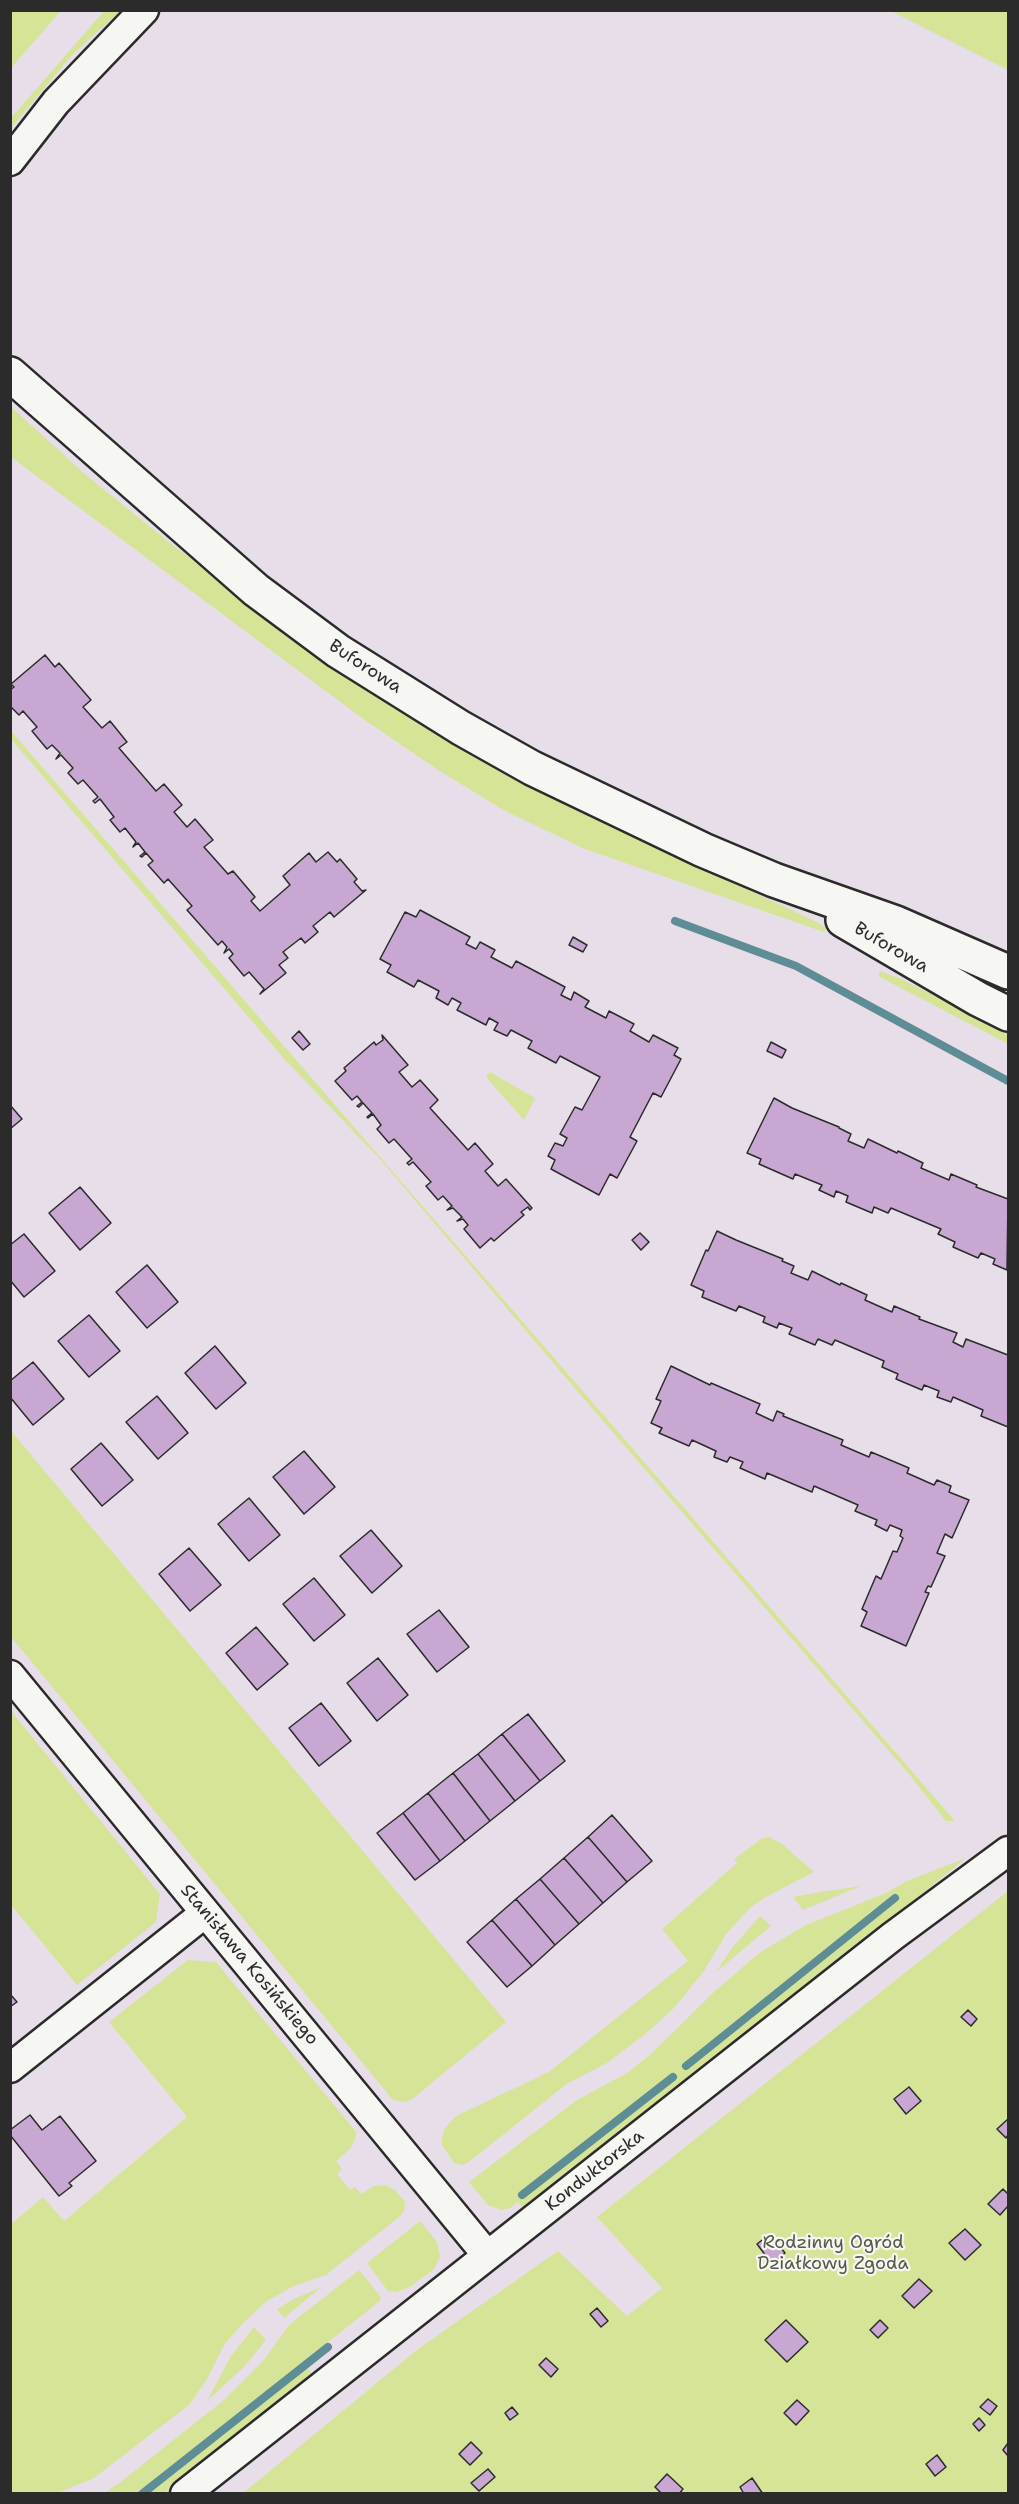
<!DOCTYPE html>
<meta charset="utf-8">
<style>
body{margin:0}
#map{position:relative;width:1019px;height:2504px;overflow:hidden;background:#e8dee9;font-family:"Shantell Sans",sans-serif}
canvas{display:block}
.frame{position:absolute;inset:0;border:12px solid #2b2b2b;pointer-events:none}
</style>
<div id="map">
<canvas width="1019" height="2504"></canvas>
<div class="frame"></div>
</div>
<script>
const ctx = document.querySelector('canvas').getContext('2d');
ctx.lineJoin = 'round';
function fill(path, color) { ctx.fillStyle = color; ctx.fill(path, 'evenodd'); }
const poly = rows => new Path2D(rows.map(r => 'M' + r).join(''));
function stroke(path, color, width, dash) { ctx.strokeStyle = color; ctx.lineWidth = width; ctx.lineCap = dash ? 'butt' : 'round'; ctx.setLineDash(dash || []); ctx.stroke(path); }
function label(font, color, halo, rows, align = 'center') {
  ctx.font = font + ' "Shantell Sans",sans-serif'; ctx.lineWidth = 4.5; ctx.setLineDash([]); ctx.textBaseline = 'middle'; ctx.strokeStyle = halo; ctx.fillStyle = color; for (const [text, x, y, turn = 0] of rows) {
    ctx.save(); ctx.translate(x, y); ctx.rotate((+turn || 0) * Math.PI / 180); ctx.textAlign = isNaN(turn) ? turn : align; if (halo) ctx.strokeText(text, 0, 0); ctx.fillText(text, 0, 0); ctx.restore();
  }
}
const green = poly([
 [11,10,61,11,11,68,10,11],
 [104,11,121,11,73,54,11,128,11,118],
 [891,11,1008,11,1008,70],
 [10,406,86,475,165,539,332,666,429,727,516,777,611,826,811,919,826,928,824,932,585,849,503,810,435,768,362,718,11,457],
 [11,731,122,859,955,1821,946,1821,908,1773,584,1399,379,1158,286,1061,11,739],
 [880,971,901,979,1008,1032,1008,1044,878,976],
 [490,1072,535,1098,524,1120,486,1077],
 [11,1431,506,2022,411,2100,404,2102,393,2100,11,1637],
 [11,1711,160,1894,156,1922,77,1985,11,1905],
 [770,1837,782,1844,814,1872,766,1897,751,1907,726,1934,704,1971,674,2008,644,2035,607,2063,568,2083,469,2162,462,2165,454,2163,442,2145,442,2137,445,2128,456,2116,549,2072,688,1961,662,1929,737,1863,734,1859,763,1838],
 [966,1858,814,1982,524,2210,518,2202,510,2208,501,2210,488,2205,469,2182,577,2100,627,2073,651,2054,714,1992,759,1953,806,1925,886,1893,907,1881],
 [861,1886,803,1910,793,1897,821,1892],
 [1008,1891,1008,2493,242,2494,418,2349,558,2251,627,2316,662,2288,597,2217],
 [760,1916,771,1926,716,1972,732,1948],
 [188,1960,216,1962,357,2133,351,2148,336,2161,342,2169,337,2174,350,2190,355,2187,361,2194,374,2186,386,2185,396,2191,405,2202,404,2211,399,2217,326,2275,294,2286,267,2301,244,2322,224,2345,206,2381,189,2405,94,2478,58,2493,11,2493,11,2224,43,2197,64,2221,187,2117,109,2022],
 [420,2221,437,2242,440,2257,434,2269,410,2287,396,2292,388,2291,367,2263],
 [359,2270,381,2297,380,2301,303,2362,315,2378,164,2493,103,2494,122,2481,224,2400,263,2361,289,2325],
 [321,2287,284,2318,277,2309,294,2299],
 [254,2327,266,2340,245,2366,207,2401,231,2356]
]);
const stream = poly([
 [675,921,796,966,1008,1081],
 [686,2066,895,1898],
 [522,2195,673,2077],
 [142,2494,328,2347]
]);
const building = poly([
 [45,655,55,667,59,663,91,700,83,707,102,728,110,721,127,742,119,748,156,791,164,784,182,805,174,812,187,827,195,819,213,840,204,847,228,874,233,871,255,897,251,901,260,911,290,885,283,876,309,853,316,862,328,852,337,862,340,859,357,879,354,882,362,891,366,890,334,917,330,912,313,926,318,932,305,943,301,938,283,952,288,958,279,965,286,973,260,994,264,989,249,972,244,976,229,958,233,954,229,949,224,953,227,947,222,941,218,945,187,910,192,906,168,879,164,883,148,865,153,861,146,853,142,857,140,856,145,852,138,843,133,847,136,842,125,828,120,832,110,820,114,817,100,799,95,803,93,801,98,797,83,780,78,784,68,773,73,768,61,755,56,759,60,753,52,745,47,749,32,731,37,727,23,711,19,715,10,706,10,690,14,687,11,684,45,655],
 [420,910,470,937,466,944,476,949,480,942,495,950,491,957,512,968,516,961,565,987,561,995,571,1000,574,992,589,1001,585,1007,606,1018,609,1011,634,1024,630,1031,649,1042,653,1035,678,1048,674,1055,681,1059,661,1097,653,1093,630,1137,637,1141,617,1178,610,1174,599,1195,551,1169,555,1160,548,1156,555,1143,563,1146,567,1138,560,1134,575,1107,582,1110,600,1077,560,1056,556,1063,528,1048,532,1041,511,1030,507,1036,494,1030,498,1023,489,1018,486,1025,457,1010,461,1003,452,998,448,1005,436,998,439,991,418,980,414,987,387,972,391,965,380,959,405,912,416,917,420,910],
 [573,937,587,945,583,952,569,945,573,937],
 [299,1031,310,1044,303,1050,292,1038,299,1031],
 [382,1035,408,1065,399,1072,412,1087,420,1080,438,1100,430,1108,468,1150,475,1143,493,1164,485,1171,498,1186,506,1179,532,1208,530,1210,528,1207,521,1212,524,1215,494,1241,491,1238,480,1248,464,1229,468,1225,463,1219,457,1221,462,1217,453,1208,447,1210,452,1206,443,1196,438,1200,426,1186,431,1182,413,1162,409,1165,407,1163,412,1159,394,1139,389,1143,377,1129,381,1125,373,1114,368,1118,367,1117,372,1113,363,1103,359,1107,357,1106,362,1102,357,1096,352,1100,335,1081,346,1071,344,1068,374,1042,376,1045,383,1040,382,1035],
 [771,1042,786,1050,782,1058,767,1051,771,1042],
 [774,1098,792,1108,839,1127,839,1128,851,1134,848,1141,864,1148,868,1139,897,1153,898,1151,923,1163,921,1168,949,1180,951,1174,977,1185,976,1187,1008,1199,1007,1270,993,1264,995,1259,981,1253,978,1258,953,1247,955,1242,938,1234,941,1229,891,1208,888,1213,874,1207,872,1213,846,1202,848,1196,836,1191,834,1197,819,1190,822,1185,795,1174,793,1179,759,1164,761,1159,747,1153,774,1098],
 [10,1105,22,1119,10,1129,10,1105],
 [80,1187,111,1223,80,1250,49,1213,80,1187],
 [717,1231,736,1240,783,1259,782,1261,794,1266,791,1273,808,1280,812,1271,840,1285,841,1283,867,1295,865,1300,892,1312,894,1306,920,1317,919,1319,957,1333,953,1342,963,1347,966,1339,1008,1355,1008,1427,981,1416,983,1410,953,1397,951,1402,937,1397,939,1391,924,1385,922,1390,896,1379,898,1374,882,1367,884,1361,835,1340,832,1345,818,1339,815,1345,789,1334,792,1328,779,1323,777,1328,763,1322,765,1317,739,1306,736,1311,702,1297,704,1291,691,1285,706,1250,708,1251,717,1231],
 [640,1233,649,1242,641,1250,632,1240,640,1233],
 [24,1234,55,1271,24,1297,10,1280,10,1245,24,1234],
 [147,1265,178,1302,147,1328,116,1292,147,1265],
 [89,1315,120,1351,89,1377,58,1341,89,1315],
 [215,1346,246,1383,216,1409,185,1373,215,1346],
 [33,1362,64,1399,33,1425,10,1397,10,1381,33,1362],
 [671,1366,710,1385,711,1383,760,1404,756,1413,773,1421,777,1411,784,1414,783,1416,843,1440,841,1445,869,1457,871,1452,909,1468,907,1473,934,1485,937,1480,951,1486,949,1492,969,1500,952,1538,945,1534,937,1553,945,1556,931,1587,928,1586,925,1592,929,1593,906,1646,861,1626,867,1612,862,1609,876,1576,881,1579,893,1551,897,1552,903,1538,900,1536,902,1530,890,1525,887,1531,875,1525,877,1520,855,1511,858,1505,814,1486,812,1492,767,1473,765,1479,740,1468,743,1462,730,1457,727,1462,714,1457,716,1451,692,1440,689,1446,659,1433,662,1428,651,1423,661,1401,656,1399,671,1366],
 [157,1396,188,1433,158,1459,126,1422,157,1396],
 [101,1443,133,1480,102,1506,71,1469,101,1443],
 [304,1451,335,1487,304,1514,273,1477,304,1451],
 [249,1498,280,1535,249,1561,218,1524,249,1498],
 [371,1530,402,1566,372,1593,340,1556,371,1530],
 [189,1548,221,1585,190,1611,159,1574,189,1548],
 [314,1578,345,1615,314,1641,283,1604,314,1578],
 [439,1610,469,1647,437,1672,407,1634,439,1610],
 [256,1627,288,1664,257,1690,226,1653,256,1627],
 [378,1658,408,1695,377,1721,347,1683,378,1658],
 [321,1703,351,1741,319,1766,289,1728,321,1703],
 [528,1714,565,1761,540,1781,502,1734,528,1714],
 [502,1734,540,1781,515,1801,478,1754,502,1734],
 [478,1754,515,1801,490,1821,453,1773,478,1754],
 [453,1773,490,1821,465,1841,428,1793,453,1773],
 [428,1793,465,1841,440,1861,403,1813,428,1793],
 [403,1813,440,1861,415,1880,377,1833,403,1813],
 [612,1815,652,1861,627,1882,588,1837,612,1815],
 [588,1837,627,1882,603,1903,564,1858,588,1837],
 [564,1858,603,1903,579,1924,540,1879,564,1858],
 [540,1879,579,1924,555,1945,516,1899,540,1879],
 [516,1899,555,1945,532,1966,492,1920,516,1899],
 [492,1920,532,1966,507,1987,467,1942,492,1920],
 [10,1994,17,2002,10,2007,10,1994],
 [968,2010,977,2019,971,2026,961,2017,968,2010],
 [909,2087,921,2101,906,2114,894,2099,909,2087],
 [30,2115,42,2130,60,2116,96,2161,69,2183,72,2186,59,2196,10,2135,10,2130,30,2115],
 [1008,2119,1008,2135,1006,2138,997,2129,1008,2119],
 [1003,2189,1008,2194,1008,2206,1000,2215,988,2204,1003,2189],
 [965,2229,981,2245,965,2260,949,2243,965,2229],
 [770,2234,785,2253,772,2264,757,2244,770,2234],
 [919,2279,932,2291,914,2308,902,2296,919,2279],
 [597,2308,608,2321,601,2327,590,2314,597,2308],
 [786,2320,808,2342,787,2362,765,2340,786,2320],
 [880,2320,888,2328,878,2338,870,2330,880,2320],
 [546,2358,558,2369,551,2377,539,2365,546,2358],
 [988,2399,997,2406,990,2415,980,2407,988,2399],
 [797,2400,809,2411,796,2425,784,2413,797,2400],
 [512,2407,518,2414,510,2420,505,2413,512,2407],
 [979,2418,985,2425,979,2431,973,2424,979,2418],
 [471,2442,482,2453,470,2465,459,2454,471,2442],
 [1008,2443,1008,2456,1003,2450,1008,2443],
 [937,2455,946,2467,935,2476,926,2464,937,2455],
 [488,2469,495,2477,479,2491,471,2483,488,2469],
 [667,2474,683,2489,679,2494,662,2494,655,2487,667,2474],
 [752,2478,763,2494,744,2494,740,2487,752,2478]
]);
const minor = poly([
 [10,161,56,102,144,10],
 [10,1675,487,2255],
 [10,2068,205,1913],
 [185,2494,893,1936,1008,1851]
]);
const major = poly([
 [10,374,256,590,338,651,461,728,532,768,703,850,774,880,896,923,1008,972],
 [843,920,978,999,1008,1014]
]);
const streetNames = [
 ["Buforowa",365,667,33],
 ["Buforowa",891,948,30],
 ["Stanisława Kosińskiego",249,1965,50],
 ["Konduktorska",595,2171,-38]
];
const parkNames = [
 ["Rodzinny Ogród",833,2243],
 ["Działkowy Zgoda",833,2264]
];
fill(green, '#d6e498');
stroke(stream, '#5e8d95', 8);
fill(building, '#c8a7d3');
stroke(building, '#2b2b2b', 1.5);
stroke(minor, '#2b2b2b', 33);
stroke(major, '#2b2b2b', 38);
stroke(minor, '#f6f6f2', 28);
stroke(major, '#f6f6f2', 33);
label('18px', '#2b2b2b', '#f6f6f2', streetNames);
label('18px', '#565946', '#f6f6f2', parkNames);
</script>
